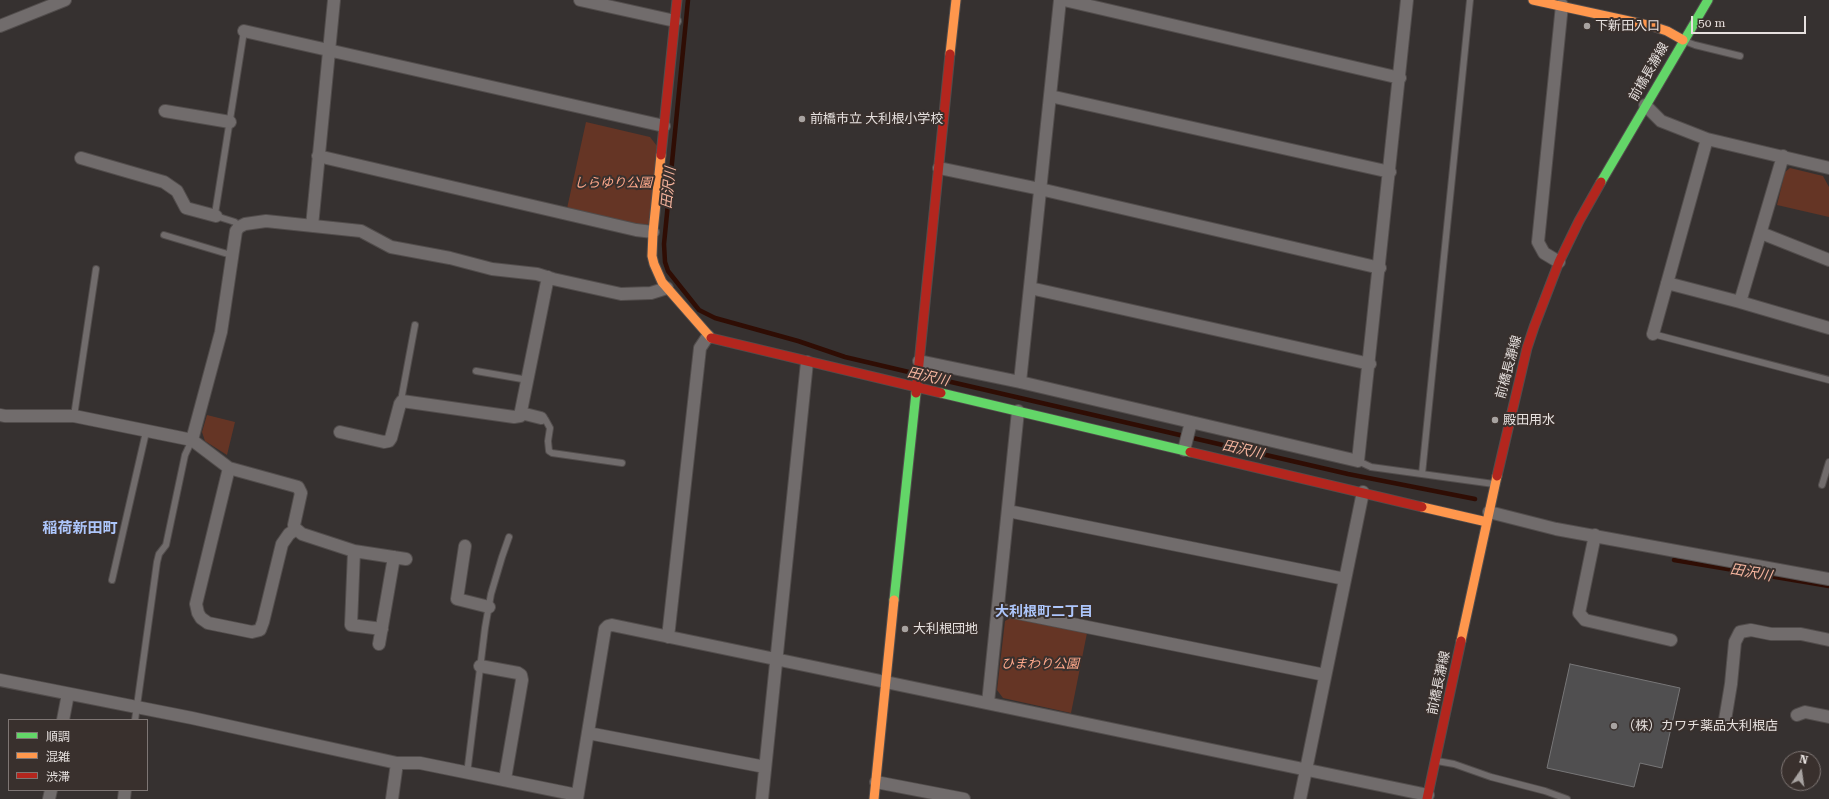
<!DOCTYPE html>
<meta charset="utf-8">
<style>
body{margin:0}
#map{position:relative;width:1829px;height:799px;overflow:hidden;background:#363130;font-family:"Roboto Serif","Noto Sans JP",serif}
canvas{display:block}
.legend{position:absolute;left:8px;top:719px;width:140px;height:72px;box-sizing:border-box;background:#39302d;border:1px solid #7e7674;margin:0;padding:5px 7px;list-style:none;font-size:12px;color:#e6e0de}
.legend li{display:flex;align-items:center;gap:8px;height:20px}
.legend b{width:20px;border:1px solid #7e7674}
.north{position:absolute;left:1781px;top:751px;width:40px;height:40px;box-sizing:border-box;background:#39302d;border:1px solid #7e7674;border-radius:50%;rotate:13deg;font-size:11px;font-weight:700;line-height:16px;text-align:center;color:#e6e0de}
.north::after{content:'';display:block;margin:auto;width:14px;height:18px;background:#a8a3a1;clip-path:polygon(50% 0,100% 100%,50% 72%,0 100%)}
.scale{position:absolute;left:1691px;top:16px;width:115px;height:18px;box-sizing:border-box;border:2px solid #e6e0de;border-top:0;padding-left:5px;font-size:12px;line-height:14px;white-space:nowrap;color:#e6e0de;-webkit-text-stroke:3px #39302d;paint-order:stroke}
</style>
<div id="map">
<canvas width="1829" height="799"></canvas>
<ul class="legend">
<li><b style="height:5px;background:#63d668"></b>順調</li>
<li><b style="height:5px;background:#ff974d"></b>混雑</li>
<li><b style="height:5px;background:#b3261e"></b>渋滞</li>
</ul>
<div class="north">N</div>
<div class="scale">50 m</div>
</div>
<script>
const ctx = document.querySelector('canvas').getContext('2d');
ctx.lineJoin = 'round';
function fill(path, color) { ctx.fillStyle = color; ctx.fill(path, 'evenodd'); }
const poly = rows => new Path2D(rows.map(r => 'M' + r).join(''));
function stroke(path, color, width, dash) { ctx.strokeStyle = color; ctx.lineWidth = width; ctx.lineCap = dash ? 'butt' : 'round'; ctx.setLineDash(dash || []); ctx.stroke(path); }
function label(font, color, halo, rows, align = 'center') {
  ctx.font = font + ' "Roboto Serif","Noto Sans JP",serif'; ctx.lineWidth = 4; ctx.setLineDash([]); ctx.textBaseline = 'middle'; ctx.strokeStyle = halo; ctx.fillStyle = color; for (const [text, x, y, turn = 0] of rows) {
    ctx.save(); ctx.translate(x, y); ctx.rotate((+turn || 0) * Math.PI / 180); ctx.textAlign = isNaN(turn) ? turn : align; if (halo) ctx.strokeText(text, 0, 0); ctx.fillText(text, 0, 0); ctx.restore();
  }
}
const green = poly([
 [586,122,650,137,657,146,650,223,636,230,566,213],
 [1790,168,1823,176,1829,187,1829,217,1777,205,1785,172],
 [207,415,235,422,227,455,205,441,202,432],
 [1012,617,1087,633,1071,713,1003,698,997,690,1005,621]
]);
const stream = poly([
 [688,0,664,244,665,262,668,271,699,310,715,318,798,341,845,357,913,373],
 [921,375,1348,474,1475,499],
 [1674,560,1829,586]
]);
const building = poly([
 [1570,664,1680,688,1662,768,1640,763,1634,787,1547,768,1570,664]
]);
const lane = poly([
 [1687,42,1695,45,1740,56],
 [239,227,235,222,216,216,215,214,244,31],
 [164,235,231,255],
 [1653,334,1829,380],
 [476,371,528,380],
 [402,401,402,395,415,325],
 [74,416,96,269],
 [541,418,545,419,550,428,548,441,549,451,552,453,622,463],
 [1358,461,1371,467,1494,484],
 [1422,474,1470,0],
 [1822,485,1829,462],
 [112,580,146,432],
 [135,720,157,562,159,554,166,545,185,455,192,440],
 [1437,761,1454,764,1491,777,1545,791,1567,799],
 [467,774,485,628,491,594,502,557,509,537]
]);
const street = poly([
 [580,0,675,21],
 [1064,0,1400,78],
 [0,26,65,0],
 [244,31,664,126],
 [1050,96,1390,172],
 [1645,105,1661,121,1707,139,1829,168],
 [165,111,230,122],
 [318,156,636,230,653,232],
 [81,158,164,182,177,191,186,208,216,216],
 [939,168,1040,189,1380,268],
 [312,226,334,0],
 [1761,233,1829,260],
 [1559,262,1544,253,1538,242,1562,5],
 [1667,283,1740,302,1829,328],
 [1030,288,1370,364],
 [1740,302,1783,156],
 [1653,334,1707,139],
 [919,361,1020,382,1358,461,1407,0],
 [1020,382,1060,0],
 [521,413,541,418],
 [0,415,5,416,74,416,192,440,221,332,236,231,239,227,245,224,266,221,361,231,391,247,450,258,492,269,537,274,553,279,621,294,651,293,667,288],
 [340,432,384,442,389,441,391,438,400,404,402,401,514,417,520,416,548,277],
 [192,440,229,468,298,487,301,493,294,525,295,528,302,534,354,551,406,559],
 [1184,450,1191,422],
 [229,468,196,604,198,613,201,618,208,623,252,632,260,630,263,622,282,544,289,534,296,529],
 [1008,511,1345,579],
 [1489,512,1556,529,1829,579],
 [1595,535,1579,613,1585,620,1671,640],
 [465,546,457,599,489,607],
 [354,551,351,625,382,629],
 [998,609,1325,675],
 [668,637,700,348,708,336],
 [379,644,394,557],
 [480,666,518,673,521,675,522,680,505,779],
 [0,680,192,718,397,763,420,763,577,795],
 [988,703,1018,411],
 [1797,715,1805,712,1829,717],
 [63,720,68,694],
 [1725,720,1731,684,1735,642,1740,632,1751,630,1771,634,1801,634,1829,640],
 [588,733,765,767],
 [876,782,964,799],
 [49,799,51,790],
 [124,799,125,790],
 [392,799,397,763],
 [577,799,605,629,608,626,612,625,1428,795],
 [762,799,807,362],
 [1300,799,1363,492]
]);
const fast = poly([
 [1601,182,1708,0],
 [941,393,1190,452],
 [894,600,916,393]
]);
const slow = poly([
 [1533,0,1652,26,1667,31,1683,40],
 [950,54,956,0],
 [661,155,653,232,652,256,654,264,662,282,711,338],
 [1422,507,1487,522],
 [1461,641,1497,476],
 [874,799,894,600]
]);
const jam = poly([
 [661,155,677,0],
 [711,338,941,393],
 [916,393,950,54],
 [1190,452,1422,507],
 [1497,476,1527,348,1534,327,1559,262,1579,221,1601,182],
 [1427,799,1461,641]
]);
const markers = [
 [1587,26,4,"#a8a3a1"],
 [802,119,4,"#a8a3a1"],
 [1495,420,4,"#a8a3a1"],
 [905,629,4,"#a8a3a1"],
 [1614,726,4,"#a8a3a1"]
];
const poiNames = [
 ["下新田入口",1595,26],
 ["前橋市立 大利根小学校",810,119],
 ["殿田用水",1503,420],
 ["大利根団地",913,629],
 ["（株）カワチ薬品大利根店",1622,726]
];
const streetNames = [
 ["前橋長瀞線",1649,72,-60],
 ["前橋長瀞線",1509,367,-75],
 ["前橋長瀞線",1439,683,-78]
];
const parkNames = [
 ["しらゆり公園",613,183],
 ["ひまわり公園",1040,664]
];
const waterNames = [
 ["田沢川",669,188,-84],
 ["田沢川",928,377,13],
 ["田沢川",1243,450,13],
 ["田沢川",1751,573,10]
];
const neighbourhoodNames = [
 ["大利根町二丁目",1044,612]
];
const quarterNames = [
 ["稲荷新田町",80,529]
];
fill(green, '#653525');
stroke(stream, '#2f0d04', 4.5);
fill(building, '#504f50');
stroke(building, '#777677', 1);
stroke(lane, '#524d4c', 8);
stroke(street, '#524d4c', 14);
stroke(fast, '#524d4c', 11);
stroke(slow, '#524d4c', 11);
stroke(jam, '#524d4c', 11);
stroke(lane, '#716c6c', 6);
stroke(street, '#716c6c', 12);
stroke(fast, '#63d668', 9);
stroke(slow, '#ff974d', 9);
stroke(jam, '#b3261e', 9);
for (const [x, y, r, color] of markers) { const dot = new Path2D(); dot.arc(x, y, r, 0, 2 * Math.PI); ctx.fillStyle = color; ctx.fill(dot); stroke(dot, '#39302d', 1.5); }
label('13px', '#e6e0de', '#39302d', poiNames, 'left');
label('13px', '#e6e0de', '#39302d', streetNames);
label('italic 13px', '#fea88b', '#39302d', parkNames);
label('italic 14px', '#f5b49e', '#39302d', waterNames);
label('bold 14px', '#adc6fb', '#39302d', neighbourhoodNames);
label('bold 15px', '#adc6fb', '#39302d', quarterNames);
</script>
